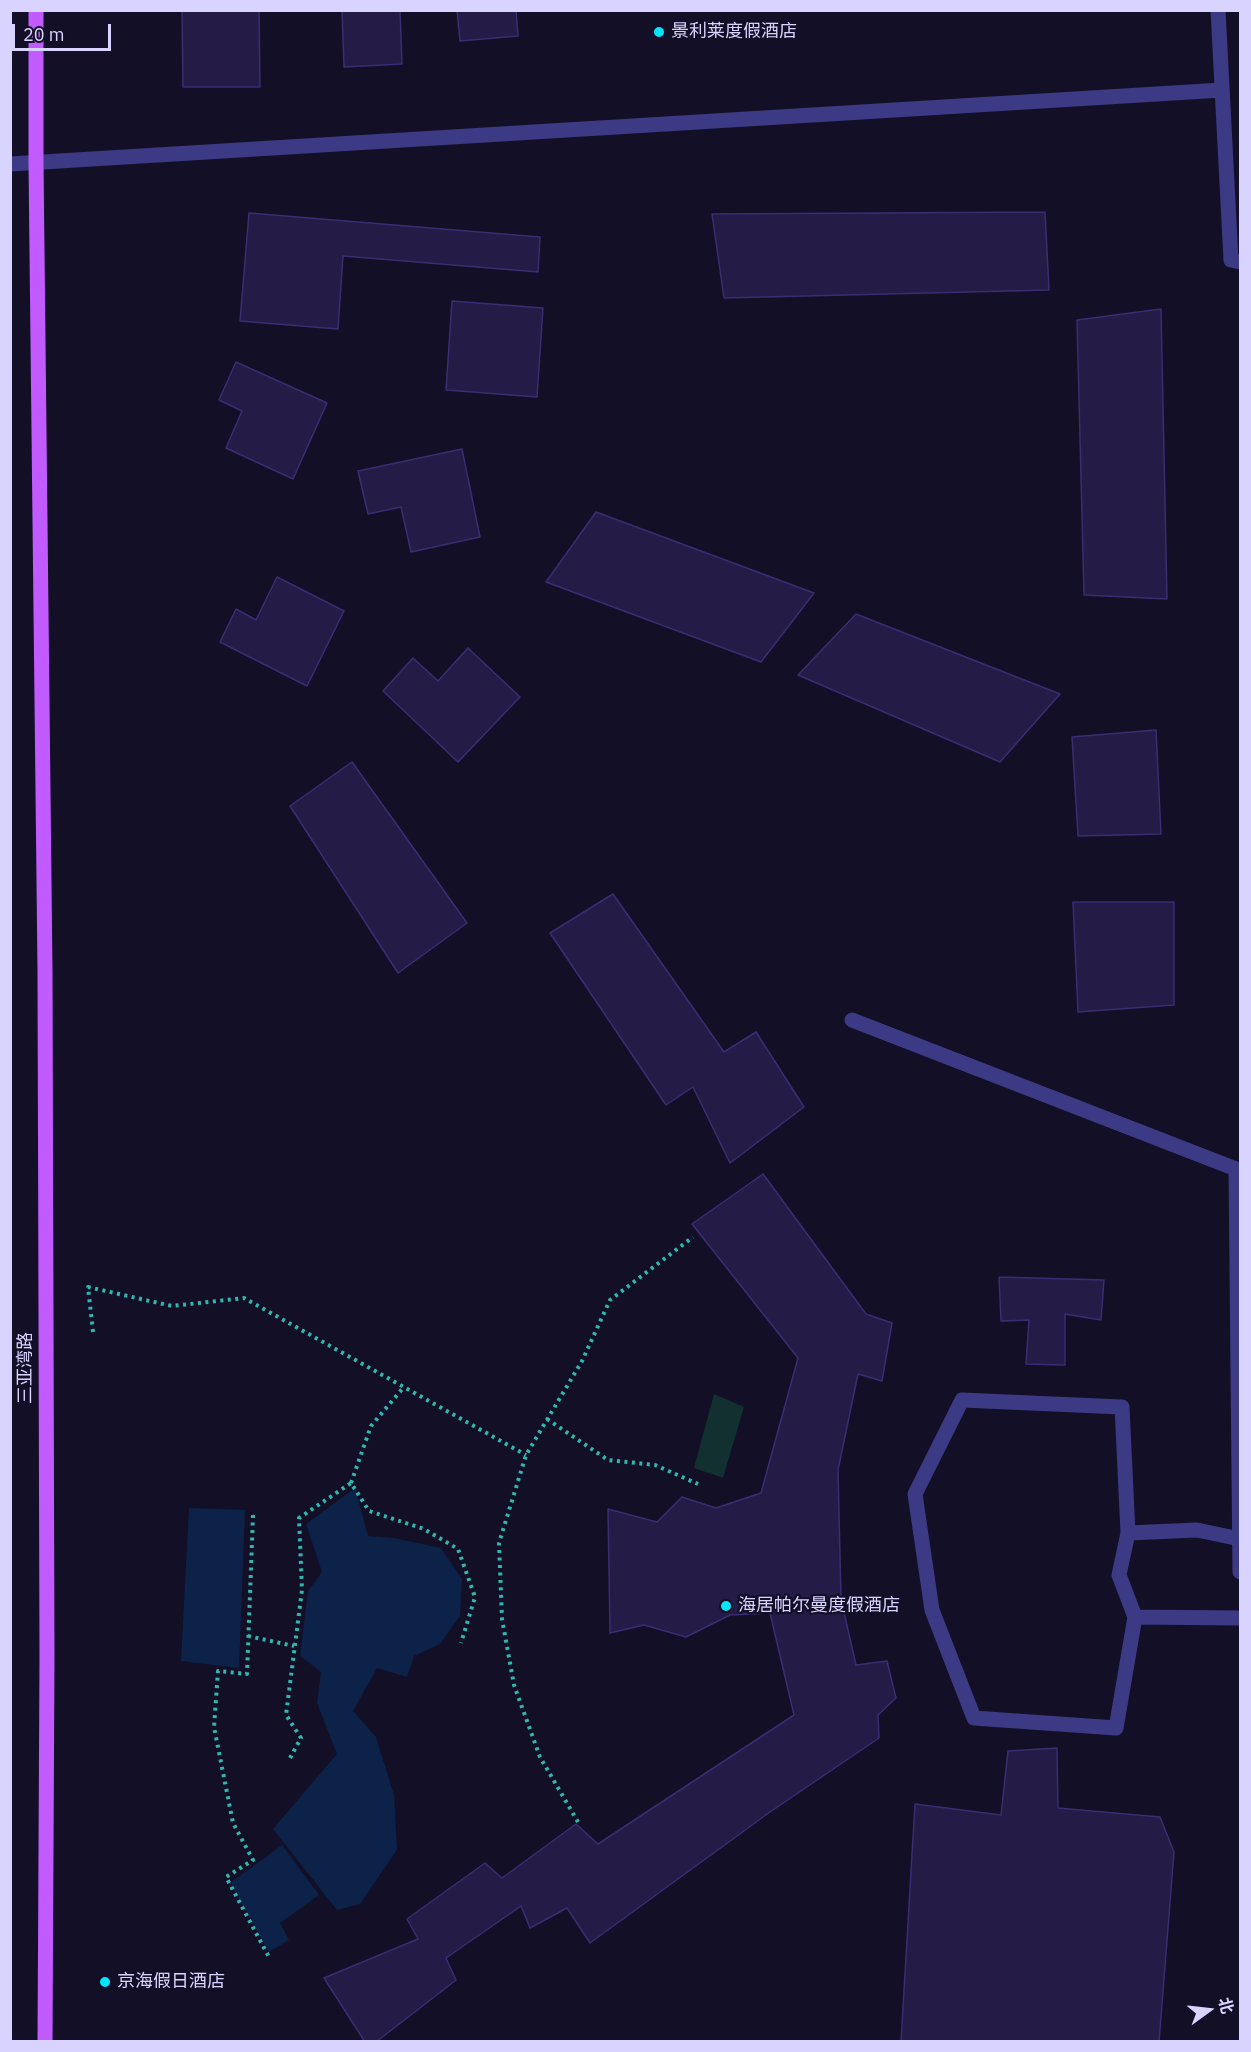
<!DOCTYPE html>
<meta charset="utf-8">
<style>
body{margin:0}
#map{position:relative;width:1251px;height:2052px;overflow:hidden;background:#130f26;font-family:"IBM Plex Sans","Noto Sans SC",sans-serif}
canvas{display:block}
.frame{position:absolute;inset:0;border:12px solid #d9d4ff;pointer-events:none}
.north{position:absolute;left:1179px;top:1980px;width:60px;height:60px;-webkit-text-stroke:4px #130f26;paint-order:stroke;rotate:75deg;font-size:16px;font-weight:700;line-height:24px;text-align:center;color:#d9d4ff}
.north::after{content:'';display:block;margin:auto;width:21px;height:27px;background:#d9d4ff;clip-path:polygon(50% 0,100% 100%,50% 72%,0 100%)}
.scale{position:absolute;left:12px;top:24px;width:99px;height:27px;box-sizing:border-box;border:3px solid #d9d4ff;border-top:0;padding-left:8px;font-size:18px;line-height:21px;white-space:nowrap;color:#d9d4ff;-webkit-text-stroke:4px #130f26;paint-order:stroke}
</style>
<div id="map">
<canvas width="1251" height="2052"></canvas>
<div class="frame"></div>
<div class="north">北</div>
<div class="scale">20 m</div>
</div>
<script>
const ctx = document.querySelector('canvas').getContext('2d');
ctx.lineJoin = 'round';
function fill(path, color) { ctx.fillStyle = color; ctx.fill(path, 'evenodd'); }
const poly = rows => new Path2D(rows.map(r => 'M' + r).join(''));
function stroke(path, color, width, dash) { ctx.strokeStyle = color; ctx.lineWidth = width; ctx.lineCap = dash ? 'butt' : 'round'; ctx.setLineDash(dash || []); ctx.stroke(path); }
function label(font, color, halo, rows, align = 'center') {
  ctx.font = font + ' "IBM Plex Sans","Noto Sans SC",sans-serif'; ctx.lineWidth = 4.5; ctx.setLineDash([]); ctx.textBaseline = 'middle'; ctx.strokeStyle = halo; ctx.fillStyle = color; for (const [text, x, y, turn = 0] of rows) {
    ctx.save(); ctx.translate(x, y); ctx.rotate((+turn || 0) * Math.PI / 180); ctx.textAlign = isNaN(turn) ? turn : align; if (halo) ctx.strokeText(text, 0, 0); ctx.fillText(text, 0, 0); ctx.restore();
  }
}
const green = poly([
 [714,1394,744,1407,723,1478,694,1468]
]);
const water = poly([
 [355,1488,368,1536,394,1538,441,1548,462,1579,460,1616,440,1644,414,1656,407,1677,377,1668,353,1711,376,1737,394,1795,397,1850,360,1904,337,1910,273,1829,337,1754,317,1703,321,1672,300,1656,308,1591,322,1572,306,1524],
 [189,1508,245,1510,239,1668,181,1661],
 [282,1845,319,1895,280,1923,289,1940,269,1952,230,1883]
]);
const building = poly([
 [182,10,259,10,260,87,183,87,182,10],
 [342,10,400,10,402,64,344,67,342,10],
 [457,10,516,10,518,36,460,41,457,10],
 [1045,212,1049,290,724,298,712,214,1045,212],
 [249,213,540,237,538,272,343,256,338,329,240,321,249,213],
 [452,301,543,308,537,397,446,390,452,301],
 [1161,309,1167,599,1084,595,1077,320,1161,309],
 [236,362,327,403,293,479,226,448,242,411,219,400,236,362],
 [462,449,480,537,411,552,401,507,368,514,358,471,462,449],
 [596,512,814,593,761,662,546,582,596,512],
 [277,577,344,611,307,686,220,642,236,609,256,620,277,577],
 [856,614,1060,694,1000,762,798,675,856,614],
 [468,648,520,697,458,762,383,691,413,658,438,681,468,648],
 [1156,730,1161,834,1078,836,1072,737,1156,730],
 [352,762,467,923,398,973,290,806,352,762],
 [613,894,724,1052,756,1032,804,1107,730,1163,693,1087,666,1105,550,933,613,894],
 [1073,902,1174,902,1174,1005,1078,1012,1073,902],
 [763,1174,866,1314,892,1323,882,1381,858,1374,838,1470,841,1599,856,1665,887,1661,896,1698,878,1715,879,1738,770,1812,590,1943,567,1908,530,1928,521,1906,446,1958,456,1980,376,2042,365,2042,324,1978,418,1939,407,1919,485,1863,502,1878,576,1824,598,1844,794,1715,770,1613,730,1615,686,1637,644,1625,610,1633,608,1509,657,1522,682,1497,716,1508,761,1493,798,1358,692,1224,763,1174],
 [999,1277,1104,1280,1101,1320,1065,1314,1065,1365,1026,1364,1029,1320,1001,1321,999,1277],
 [1057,1748,1058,1808,1160,1817,1174,1852,1159,2042,901,2042,915,1804,1001,1815,1008,1751,1057,1748]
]);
const path = poly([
 [93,1332,88,1287,172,1306,244,1298,526,1455],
 [547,1419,608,1460,655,1465,698,1484],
 [351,1483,371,1426,403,1388],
 [253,1515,247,1674,218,1671,214,1727,233,1823,253,1860,226,1877,270,1959],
 [248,1636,294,1646],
 [290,1758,301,1738,286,1715,302,1590,299,1518,351,1483,369,1511,424,1529,458,1549,475,1597,461,1643],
 [578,1822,540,1757,514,1685,502,1619,499,1543,526,1455,582,1361,610,1300,693,1237]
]);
const minor = poly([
 [1218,10,1231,260,1240,262],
 [10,164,1222,90],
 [852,1020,1236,1169,1240,1572],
 [1128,1533,1122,1407,962,1400,915,1494,932,1610,974,1718,1116,1728,1135,1617],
 [1240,1539,1197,1530,1128,1533,1119,1575,1135,1617,1240,1618]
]);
const major = poly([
 [36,10,36,162,45,971,47,1658,45,2042]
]);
const markers = [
 [659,32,6,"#00e5ff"],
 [726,1606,6,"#00e5ff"],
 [105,1982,6,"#00e5ff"]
];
const poiNames = [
 ["景利莱度假酒店",671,32],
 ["海居帕尔曼度假酒店",738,1606],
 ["京海假日酒店",117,1982]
];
const streetNames = [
 ["三亚湾路",26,1368,-90]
];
fill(green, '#12302f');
fill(water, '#0c2248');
fill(building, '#241b47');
stroke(building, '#3b2d73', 1.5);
stroke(path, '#2fb8b0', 4, [3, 4.5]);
stroke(minor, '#3d3a85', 15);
stroke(major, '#c25bff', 15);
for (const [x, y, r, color] of markers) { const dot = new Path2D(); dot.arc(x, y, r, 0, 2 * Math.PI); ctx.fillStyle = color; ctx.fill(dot); stroke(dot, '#130f26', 2); }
label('18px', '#d9d4ff', '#130f26', poiNames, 'left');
label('18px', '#d9d4ff', '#130f26', streetNames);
</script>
